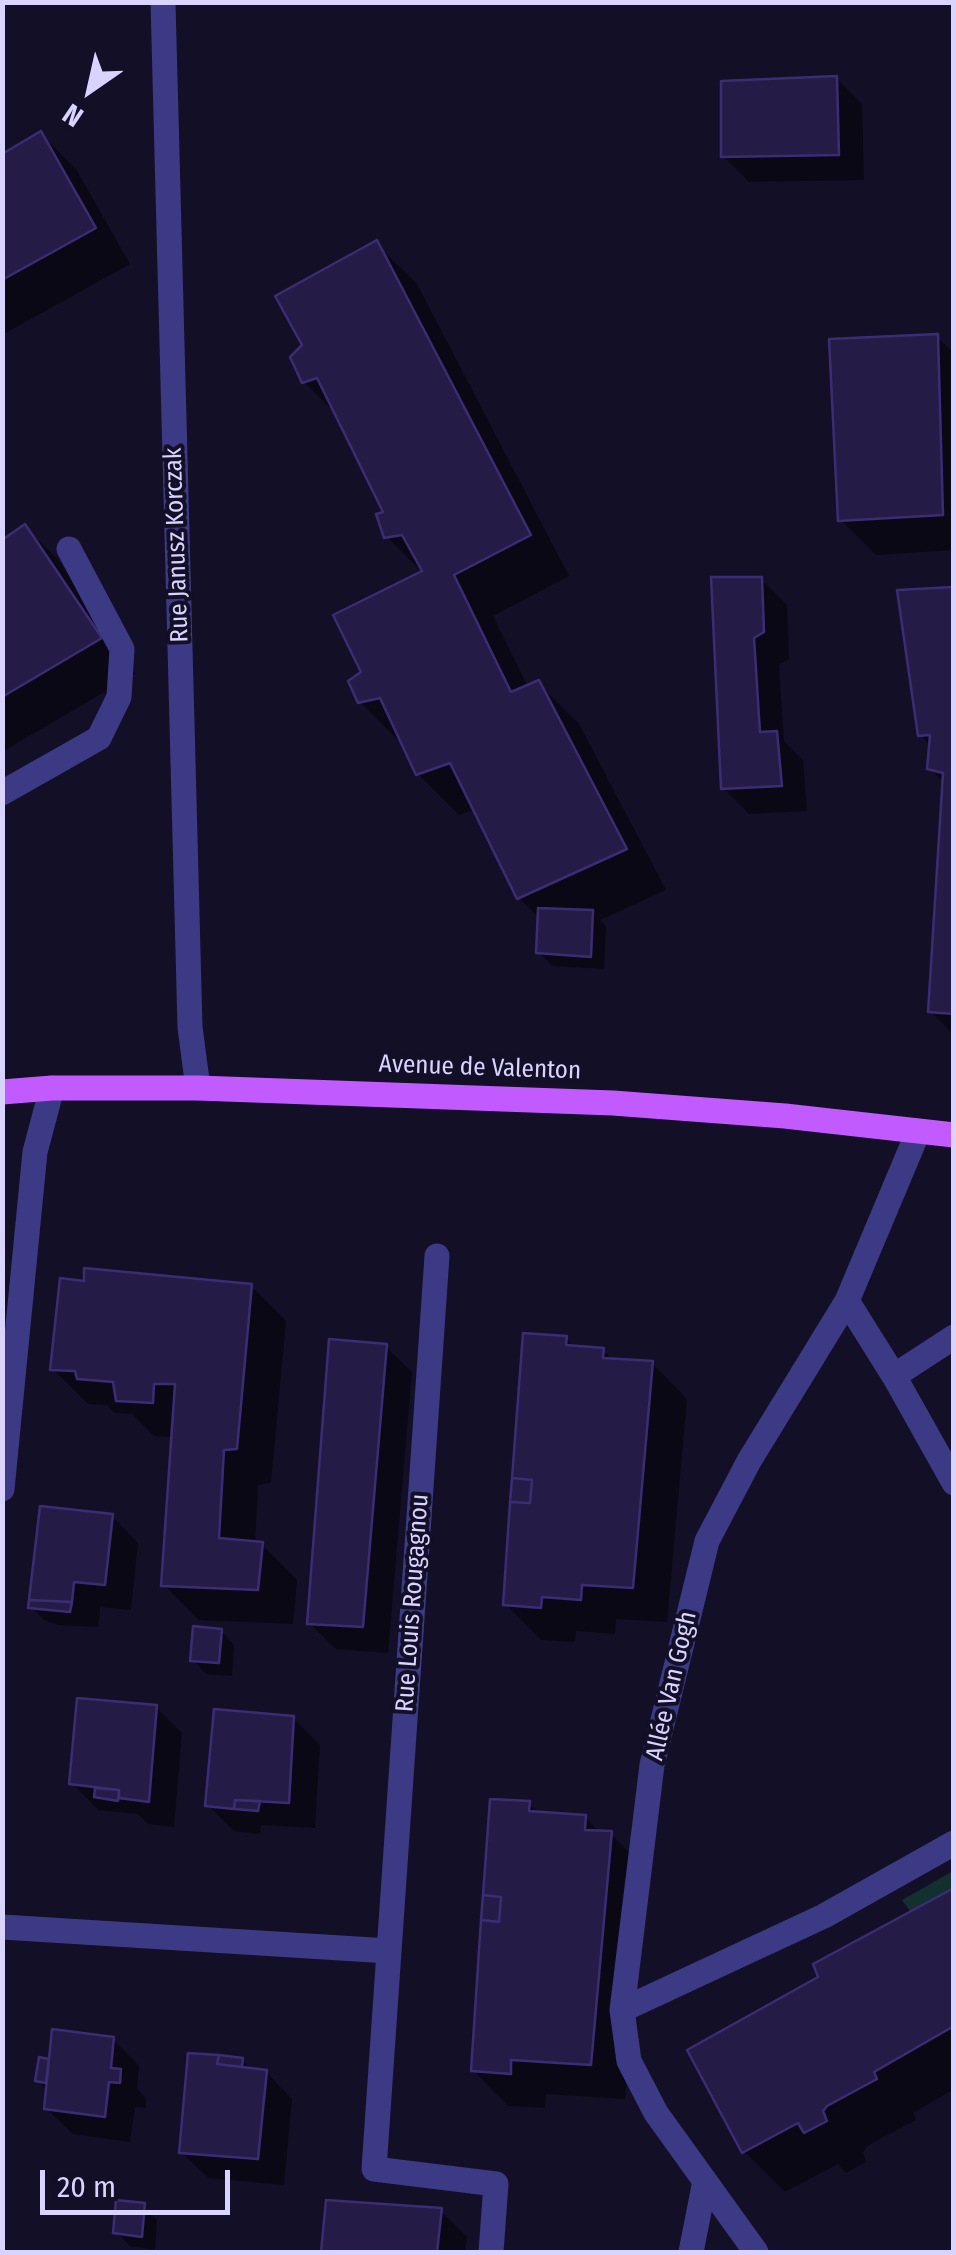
<!DOCTYPE html>
<meta charset="utf-8">
<style>
body{margin:0}
#map{position:relative;width:956px;height:2255px;overflow:hidden;background:#130f26;font-family:"Fira Sans Condensed",sans-serif}
canvas{display:block}
.frame{position:absolute;inset:0;border:5px solid #d9d4ff;pointer-events:none}
.north{position:absolute;left:40px;top:40px;width:100px;height:100px;-webkit-text-stroke:8px #130f26;paint-order:stroke;rotate:214deg;font-size:28px;font-weight:700;line-height:40px;text-align:center;color:#d9d4ff}
.north::after{content:'';display:block;margin:auto;width:35px;height:45px;background:#d9d4ff;clip-path:polygon(50% 0,100% 100%,50% 72%,0 100%)}
.scale{position:absolute;left:40px;top:2170px;width:190px;height:45px;box-sizing:border-box;border:5px solid #d9d4ff;border-top:0;padding-left:12px;font-size:30px;line-height:35px;white-space:nowrap;color:#d9d4ff;-webkit-text-stroke:8px #130f26;paint-order:stroke}
</style>
<div id="map">
<canvas width="956" height="2255"></canvas>
<div class="frame"></div>
<div class="north">N</div>
<div class="scale">20 m</div>
</div>
<script>
const ctx = document.querySelector('canvas').getContext('2d');
ctx.lineJoin = 'round';
function fill(path, color) { ctx.fillStyle = color; ctx.fill(path, 'evenodd'); }
const poly = rows => new Path2D(rows.map(r => 'M' + r).join(''));
function stroke(path, color, width, dash) { ctx.strokeStyle = color; ctx.lineWidth = width; ctx.lineCap = dash ? 'butt' : 'round'; ctx.setLineDash(dash || []); ctx.stroke(path); }
function label(font, color, halo, rows, align = 'center') {
  ctx.font = font + ' "Fira Sans Condensed",sans-serif'; ctx.lineWidth = 8; ctx.setLineDash([]); ctx.textBaseline = 'middle'; ctx.strokeStyle = halo; ctx.fillStyle = color; for (const [text, x, y, turn = 0] of rows) {
    ctx.save(); ctx.translate(x, y); ctx.rotate((+turn || 0) * Math.PI / 180); ctx.textAlign = isNaN(turn) ? turn : align; if (halo) ctx.strokeText(text, 0, 0); ctx.fillText(text, 0, 0); ctx.restore();
  }
}
const green = poly([
 [953,1871,953,1888,910,1911,902,1900]
]);
const shadow = poly([
 [836,78,862,104,864,180,749,182,723,156],
 [41,134,76,169,130,264,2,335,2,157],
 [376,244,417,284,569,576,493,616,528,687,538,683,579,724,666,890,600,920,606,926,604,969,552,966,539,952,540,919,519,898,475,809,459,815,418,774,401,743,360,702,364,673,423,573,386,536,387,513,339,417,304,382],
 [937,337,954,353,954,550,876,555,841,520],
 [25,527,60,562,135,674,2,752,2,543],
 [761,579,787,605,789,659,779,665,784,741,803,760,807,811,749,814,723,788],
 [954,590,954,1035,930,1011,945,783,929,768,931,746,920,735],
 [251,1286,286,1321,271,1483,258,1485,255,1544,262,1545,297,1580,293,1624,199,1620,164,1585,174,1437,154,1436,132,1414,114,1413,107,1405,88,1404,53,1369],
 [566,1338,576,1349,603,1350,613,1361,652,1363,687,1399,667,1622,616,1619,615,1634,576,1631,575,1642,541,1640,506,1605],
 [385,1346,412,1372,388,1653,336,1649,309,1623],
 [112,1516,138,1543,131,1610,100,1607,98,1627,58,1625,44,1620,31,1607],
 [221,1631,234,1645,232,1676,206,1674,193,1660],
 [156,1707,182,1733,174,1827,148,1824,138,1814,98,1810,72,1783],
 [293,1718,320,1745,315,1828,261,1825,260,1834,234,1831,208,1805],
 [529,1804,539,1814,585,1817,600,1833,611,1834,646,1869,625,2099,546,2094,545,2108,508,2106,473,2070],
 [954,1891,954,2089,913,2113,916,2120,867,2146,863,2153,866,2162,846,2173,838,2164,785,2192,744,2151,822,1978],
 [113,2039,139,2066,137,2089,146,2098,146,2108,135,2107,130,2142,73,2134,46,2108,48,2091,38,2081,48,2061,51,2064],
 [191,2055,242,2060,253,2071,266,2072,292,2099,284,2185,208,2178,181,2152],
 [328,2203,440,2210,467,2237,465,2252,324,2252],
 [143,2206,157,2220,155,2250,130,2246,116,2232]
]);
const building = poly([
 [837,76,839,155,721,157,721,81,837,76],
 [41,131,96,228,2,280,2,154,41,131],
 [377,240,531,535,454,575,511,692,539,680,627,849,517,899,450,763,416,775,380,698,358,703,348,681,361,672,333,615,422,571,402,535,384,538,376,514,383,512,317,378,302,383,290,357,302,345,275,296,377,240],
 [938,334,943,515,838,521,829,339,938,334],
 [25,524,102,638,2,697,2,540,25,524],
 [711,577,762,577,764,632,754,638,760,732,777,731,782,786,721,789,711,577],
 [954,587,954,1014,928,1012,943,773,927,769,930,735,918,736,897,590,954,587],
 [538,908,593,910,591,957,536,953,538,908],
 [84,1268,252,1284,237,1449,224,1450,219,1538,263,1542,258,1590,161,1586,175,1384,154,1384,153,1403,116,1401,113,1382,77,1379,75,1371,50,1370,60,1278,84,1281,84,1268],
 [523,1333,567,1336,566,1345,604,1348,603,1358,653,1361,633,1588,582,1585,581,1600,542,1597,541,1608,503,1605,510,1502,530,1503,532,1480,512,1478,523,1333],
 [329,1339,387,1344,363,1627,307,1624,329,1339],
 [512,1478,532,1480,530,1503,510,1502,512,1478],
 [40,1506,113,1514,105,1585,74,1582,72,1602,29,1600,40,1506],
 [29,1600,72,1602,70,1612,28,1608,29,1600],
 [193,1626,222,1629,219,1663,190,1661,193,1626],
 [77,1698,157,1705,149,1802,119,1798,119,1790,69,1784,77,1698],
 [214,1709,294,1716,289,1803,235,1800,234,1809,205,1806,214,1709],
 [95,1788,119,1790,118,1801,94,1797,95,1788],
 [490,1799,530,1801,529,1811,586,1815,585,1830,612,1831,591,2065,511,2060,511,2074,471,2071,481,1920,499,1922,501,1897,483,1895,490,1799],
 [235,1800,260,1801,258,1811,234,1809,235,1800],
 [954,1888,954,2026,874,2072,877,2079,827,2106,823,2111,827,2121,804,2133,798,2123,742,2153,687,2050,818,1977,813,1964,954,1888],
 [483,1895,501,1897,499,1922,481,1920,483,1895],
 [52,2029,114,2037,111,2068,121,2069,120,2083,109,2082,105,2117,44,2109,52,2029],
 [188,2053,219,2055,217,2064,267,2070,258,2159,179,2153,188,2053],
 [219,2055,243,2058,242,2067,217,2064,219,2055],
 [39,2057,49,2059,46,2083,35,2081,39,2057],
 [116,2200,145,2203,142,2237,113,2233,116,2200],
 [326,2200,442,2208,437,2252,321,2252,326,2200]
]);
const minor = poly([
 [163,2,190,1027,198,1088],
 [2,793,99,738,119,697,122,649,69,549],
 [437,1256,374,2169,496,2184,491,2252],
 [847,1301,894,1376,954,1483],
 [894,1376,954,1337],
 [2,1489,35,1152,52,1088],
 [2,1927,389,1951],
 [622,2010,824,1916,954,1843],
 [691,2252,705,2181],
 [756,2252,656,2113,629,2061,622,2010,652,1765,707,1541,749,1461,847,1301,918,1132]
]);
const major = poly([
 [2,1092,52,1088,198,1088,613,1103,785,1116,954,1135]
]);
const streetNames = [
 ["Rue Janusz Korczak",177,545,-92],
 ["Avenue de Valenton",480,1068,2],
 ["Rue Louis Rougagnou",413,1603,-86],
 ["Allée Van Gogh",672,1686,-77]
];
fill(green, '#12302f');
fill(shadow, '#0007');
fill(building, '#241b47');
stroke(building, '#3b2d73', 2.5);
stroke(minor, '#3d3a85', 25);
stroke(major, '#c25bff', 25);
label('25px', '#d9d4ff', '#130f26', streetNames);
</script>
